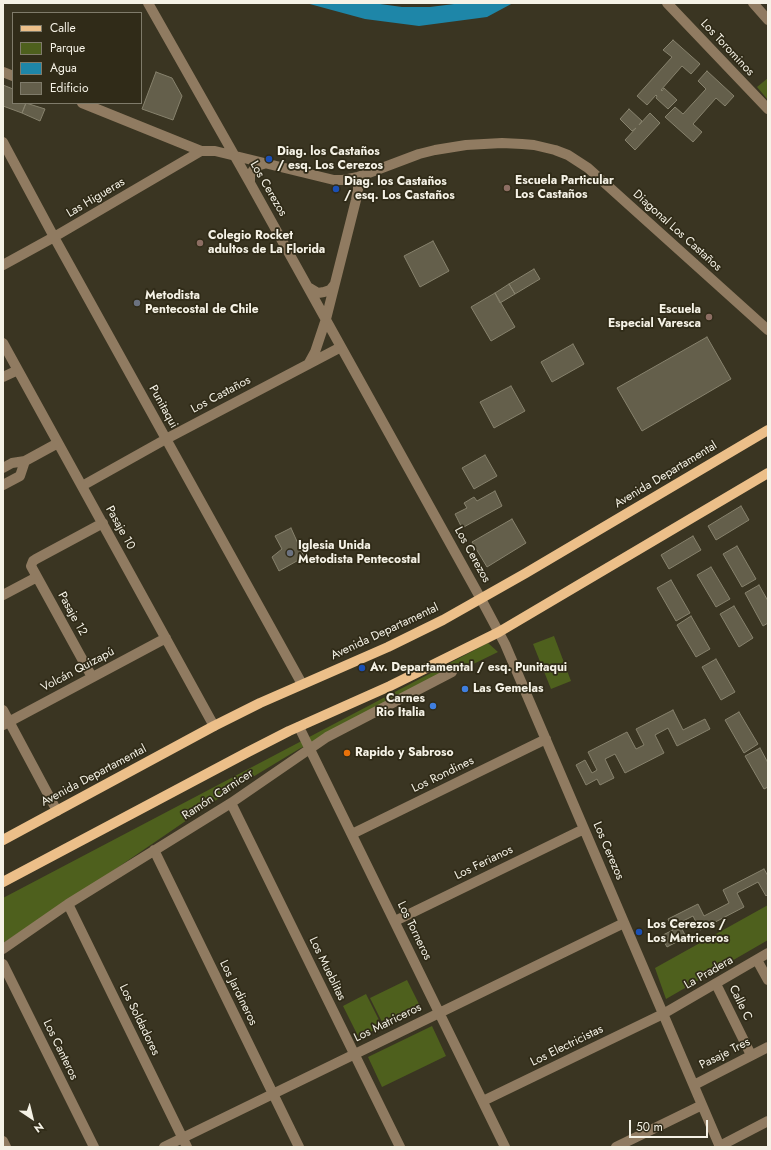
<!DOCTYPE html>
<meta charset="utf-8">
<style>
body{margin:0}
#map{position:relative;width:771px;height:1150px;overflow:hidden;background:#3a3522;font-family:Jost,sans-serif}
canvas{display:block}
.frame{position:absolute;inset:0;border:4px solid #f5f2e6;pointer-events:none}
.legend{position:absolute;left:12px;top:12px;width:130px;height:92px;box-sizing:border-box;background:#302b18;border:1px solid #7f7b6a;margin:0;padding:5px 7px;list-style:none;font-size:12px;color:#f5f2e6}
.legend li{display:flex;align-items:center;gap:8px;height:20px}
.legend b{width:20px;border:1px solid #7f7b6a}
.north{position:absolute;left:12px;top:1098px;width:40px;height:40px;-webkit-text-stroke:3px #302b18;paint-order:stroke;rotate:145deg;font-size:11px;font-weight:700;line-height:16px;text-align:center;color:#f5f2e6}
.north::after{content:'';display:block;margin:auto;width:14px;height:18px;background:#f5f2e6;clip-path:polygon(50% 0,100% 100%,50% 72%,0 100%)}
.scale{position:absolute;left:629px;top:1120px;width:79px;height:18px;box-sizing:border-box;border:2px solid #f5f2e6;border-top:0;padding-left:5px;font-size:12px;line-height:14px;white-space:nowrap;color:#f5f2e6;-webkit-text-stroke:3px #302b18;paint-order:stroke}
</style>
<div id="map">
<canvas width="771" height="1150"></canvas>
<div class="frame"></div>
<ul class="legend">
<li><b style="height:5px;background:#ecbf89"></b>Calle</li>
<li><b style="height:11px;background:#4e601d"></b>Parque</li>
<li><b style="height:11px;background:#1e86a8"></b>Agua</li>
<li><b style="height:11px;background:#645f4b"></b>Edificio</li>
</ul>
<div class="north">N</div>
<div class="scale">50 m</div>
</div>
<script>
const ctx = document.querySelector('canvas').getContext('2d');
ctx.lineJoin = 'round';
function fill(path, color) { ctx.fillStyle = color; ctx.fill(path, 'evenodd'); }
const poly = rows => new Path2D(rows.map(r => 'M' + r).join(''));
function stroke(path, color, width, dash) { ctx.strokeStyle = color; ctx.lineWidth = width; ctx.lineCap = dash ? 'butt' : 'round'; ctx.setLineDash(dash || []); ctx.stroke(path); }
function label(font, color, halo, rows, align = 'center') {
  ctx.font = font + ' Jost,sans-serif'; ctx.lineWidth = 3.5; ctx.setLineDash([]); ctx.textBaseline = 'middle'; ctx.strokeStyle = halo; ctx.fillStyle = color; for (const [text, x, y, turn = 0] of rows) {
    ctx.save(); ctx.translate(x, y); ctx.rotate((+turn || 0) * Math.PI / 180); ctx.textAlign = isNaN(turn) ? turn : align; if (halo) ctx.strokeText(text, 0, 0); ctx.fillText(text, 0, 0); ctx.restore();
  }
}
const green = poly([
 [768,78,768,100,757,87],
 [554,636,571,681,551,689,533,644],
 [488,643,498,652,299,749,228,792,60,907,3,943,3,898],
 [768,905,768,940,666,999,655,968],
 [407,980,419,1004,382,1022,370,998],
 [366,994,382,1026,359,1038,343,1006],
 [432,1026,446,1056,382,1087,368,1057]
]);
const water = poly([
 [306,3,373,3,402,7,430,7,462,3,513,3,487,17,419,26,365,19]
]);
const building = poly([
 [673,40,700,64,691,74,682,66,661,90,662,91,664,88,677,100,668,109,656,98,657,96,656,95,647,105,637,96,672,57,663,50,673,40],
 [707,71,734,96,725,106,716,98,693,124,702,132,693,142,665,117,675,107,683,114,706,89,698,81,707,71],
 [156,72,172,78,182,96,173,120,142,109,156,72],
 [3,85,13,89,13,103,26,103,22,113,3,106,3,85],
 [26,103,45,109,40,121,22,113,26,103],
 [629,109,642,121,639,125,650,113,660,123,635,150,625,140,636,128,632,131,620,119,629,109],
 [433,241,449,271,420,287,404,256,433,241],
 [534,269,540,279,515,294,509,284,534,269],
 [509,284,515,294,500,303,495,293,509,284],
 [495,293,515,327,491,341,471,307,495,293],
 [707,337,731,379,642,431,617,388,707,337],
 [573,344,584,364,552,382,541,362,573,344],
 [511,386,525,411,494,428,480,402,511,386],
 [485,455,497,476,474,489,462,468,485,455],
 [495,491,502,506,462,528,455,514,467,508,464,503,474,497,477,501,495,491],
 [741,506,749,520,716,540,708,526,741,506],
 [512,519,526,543,487,567,472,542,512,519],
 [291,528,304,557,279,571,272,557,282,549,275,536,291,528],
 [693,536,701,550,669,569,661,555,693,536],
 [737,546,756,579,742,587,723,554,737,546],
 [711,567,730,599,716,607,697,575,711,567],
 [671,580,690,613,676,621,657,588,671,580],
 [759,585,768,601,768,623,763,626,745,593,759,585],
 [734,606,753,638,739,647,720,614,734,606],
 [691,616,710,649,696,657,677,625,691,616],
 [716,659,735,692,721,700,702,667,716,659],
 [673,710,683,730,705,719,710,729,677,746,668,728,655,735,664,753,625,773,615,754,605,759,614,778,600,785,597,779,586,785,576,765,585,760,592,773,597,770,588,752,627,732,636,749,644,745,636,729,673,710],
 [739,712,758,744,744,753,725,720,739,712],
 [760,748,768,763,768,787,764,789,745,756,760,748],
 [764,869,768,876,768,894,766,896,758,882,737,893,744,907,700,930,693,916,679,923,686,937,667,947,661,936,673,930,668,919,698,904,704,916,729,903,723,890,764,869]
]);
const minor = poly([
 [148,3,250,183,481,599,505,644,720,1147],
 [667,3,768,109],
 [753,3,768,20],
 [3,72,13,76],
 [82,103,201,151,215,151,334,180,343,180,358,177,419,154,435,150,466,145,502,143,522,144,534,145,555,150,568,155,588,168,768,330],
 [3,142,54,237,302,684],
 [250,183,250,175,254,169,260,165,267,163],
 [3,265,54,237,201,151],
 [308,287,318,293,324,292,330,290,334,285],
 [3,343,214,726],
 [309,363,315,352,326,319,356,200,358,189,358,177],
 [3,377,18,370],
 [3,468,12,463,25,461],
 [3,485,20,476,25,461,58,443],
 [82,486,166,439,341,347],
 [3,595,37,577],
 [92,677,31,566,33,561,36,559,103,523],
 [3,710,57,811],
 [3,725,166,638],
 [299,727,505,1147],
 [231,803,400,1147],
 [352,834,546,739],
 [154,850,299,1147],
 [68,904,187,1147],
 [395,921,584,829],
 [3,949,68,904,231,803,327,737,452,672],
 [757,960,768,980],
 [3,964,94,1147],
 [716,984,751,1055],
 [694,1085,768,1047],
 [483,1101,663,1014,768,953],
 [3,1141,6,1147],
 [720,1146,768,1121],
 [164,1147,624,923],
 [616,1147,702,1105]
]);
const major = poly([
 [3,840,214,726,260,703,388,647,443,620,526,573,768,430],
 [3,882,248,752,289,731,390,686,499,632,768,473]
]);
const markers = [
 [269,159,4,"#1a4fb4"],
 [507,188,4,"#8d6e63"],
 [336,189,4,"#1a4fb4"],
 [200,243,4,"#8d6e63"],
 [137,303,4,"#6b7280"],
 [709,317,4,"#8d6e63"],
 [290,553,4,"#6b7280"],
 [362,668,4,"#1a4fb4"],
 [465,689,4,"#3f7fe0"],
 [433,706,4,"#3f7fe0"],
 [347,753,4,"#e8710a"],
 [639,932,4,"#1a4fb4"]
];
const streetNames = [
 ["Los Torominos",727,48,47],
 ["Los Cerezos",268,189,60],
 ["Las Higueras",96,198,-31],
 ["Diagonal Los Castaños",677,231,42],
 ["Los Castaños",221,395,-28],
 ["Punitaqui",163,407,61],
 ["Avenida Departamental",666,475,-31],
 ["Pasaje 10",120,528,61],
 ["Los Cerezos",472,555,61],
 ["Pasaje 12",72,614,61],
 ["Avenida Departamental",385,632,-25],
 ["Volcán Quizapú",78,670,-28],
 ["Los Rondines",443,775,-26],
 ["Avenida Departamental",94,776,-28],
 ["Ramón Carnicer",218,795,-33],
 ["Los Cerezos",608,851,67],
 ["Los Ferianos",484,863,-26],
 ["Los Torneros",414,931,64],
 ["Los Mueblitas",327,969,64],
 ["La Pradera",709,973,-30],
 ["Los Jardineros",238,993,64],
 ["Calle C",740,1003,64],
 ["Los Soldadores",139,1020,64],
 ["Los Matriceros",388,1023,-26],
 ["Los Electricistas",567,1046,-26],
 ["Los Canteros",60,1050,64],
 ["Pasaje Tres",725,1054,-27]
];
const poiNames = [
 ["Diag. los Castaños",277,152],
 ["/ esq. Los Cerezos",277,166],
 ["Escuela Particular",515,181],
 ["Los Castaños",515,195],
 ["Diag. los Castaños",344,182],
 ["/ esq. Los Castaños",344,196],
 ["Colegio Rocket",208,236],
 ["adultos de La Florida",208,250],
 ["Metodista",145,296],
 ["Pentecostal de Chile",145,310],
 ["Escuela",701,310,"right"],
 ["Especial Varesca",701,324,"right"],
 ["Iglesia Unida",298,546],
 ["Metodista Pentecostal",298,560],
 ["Av. Departamental / esq. Punitaqui",370,668],
 ["Las Gemelas",473,689],
 ["Carnes",425,699,"right"],
 ["Rio Italia",425,713,"right"],
 ["Rapido y Sabroso",355,753],
 ["Los Cerezos /",647,925],
 ["Los Matriceros",647,939]
];
fill(green, '#4e601d');
fill(water, '#1e86a8');
fill(building, '#645f4b');
stroke(building, '#87826d', 1);
stroke(minor, '#907b61', 10);
stroke(major, '#ecbf89', 10);
for (const [x, y, r, color] of markers) { const dot = new Path2D(); dot.arc(x, y, r, 0, 2 * Math.PI); ctx.fillStyle = color; ctx.fill(dot); stroke(dot, '#302b18', 1.5); }
label('12px', '#f5f2e6', '#302b18', streetNames);
label('bold 12px', '#f5f2e6', '#302b18', poiNames, 'left');
</script>
